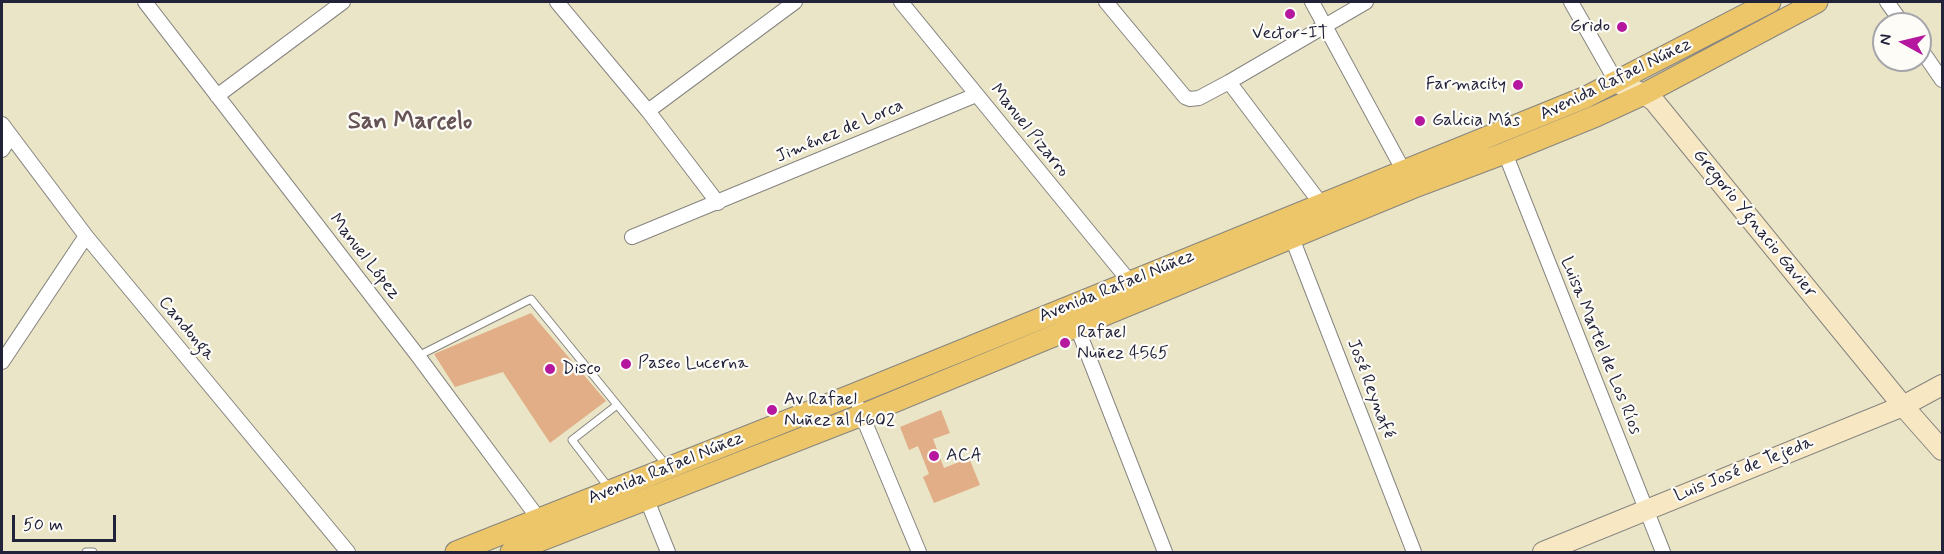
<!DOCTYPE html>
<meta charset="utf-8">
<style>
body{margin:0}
#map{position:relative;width:1944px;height:554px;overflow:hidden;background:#eae5c6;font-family:Mynerve,sans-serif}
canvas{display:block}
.frame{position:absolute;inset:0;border:3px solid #22223b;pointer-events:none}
.north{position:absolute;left:1872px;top:12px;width:60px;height:60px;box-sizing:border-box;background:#fdfcf7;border:2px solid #a5a5ac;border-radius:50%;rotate:278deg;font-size:16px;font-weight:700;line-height:24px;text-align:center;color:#22223b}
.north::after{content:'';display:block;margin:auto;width:21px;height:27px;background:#b5179e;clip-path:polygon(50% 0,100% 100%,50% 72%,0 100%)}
.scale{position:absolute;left:12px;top:515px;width:104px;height:27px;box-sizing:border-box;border:3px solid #22223b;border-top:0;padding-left:8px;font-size:18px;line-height:21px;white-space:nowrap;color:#22223b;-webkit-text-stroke:4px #fdfcf7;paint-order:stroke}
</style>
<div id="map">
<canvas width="1944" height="554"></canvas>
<div class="frame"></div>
<div class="north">N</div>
<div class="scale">50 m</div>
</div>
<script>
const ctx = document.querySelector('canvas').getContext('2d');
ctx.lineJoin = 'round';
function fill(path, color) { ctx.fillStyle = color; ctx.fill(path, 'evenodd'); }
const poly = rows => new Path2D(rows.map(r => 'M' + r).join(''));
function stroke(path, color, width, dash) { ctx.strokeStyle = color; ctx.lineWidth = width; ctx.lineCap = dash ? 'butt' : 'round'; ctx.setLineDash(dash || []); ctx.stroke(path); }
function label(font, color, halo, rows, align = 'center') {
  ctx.font = font + ' Mynerve,sans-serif'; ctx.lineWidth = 4.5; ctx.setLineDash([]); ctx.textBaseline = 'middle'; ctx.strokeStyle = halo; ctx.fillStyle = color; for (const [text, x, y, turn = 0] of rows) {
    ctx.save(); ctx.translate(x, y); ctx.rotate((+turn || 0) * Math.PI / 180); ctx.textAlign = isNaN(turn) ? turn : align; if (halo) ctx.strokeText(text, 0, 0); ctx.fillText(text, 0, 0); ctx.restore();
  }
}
const building = poly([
 [531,313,606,401,550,443,503,372,455,387,434,354],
 [941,410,950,433,933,439,944,468,969,458,980,485,934,503,923,477,929,474,918,446,909,450,900,427]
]);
const lane = poly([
 [418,356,531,299,667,466],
 [609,488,572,440,617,405],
 [86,552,93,552]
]);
const street = poly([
 [145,2,418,356,533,511,541,527],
 [557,2,648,111,718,203],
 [901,2,1130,282],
 [1106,2,1185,97,1190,99,1199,98,1229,82,1366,2],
 [1312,2,1407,177],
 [1571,2,1617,83],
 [1887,2,1903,24],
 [1920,48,1942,80],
 [1229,82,1322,205],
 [217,96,343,2],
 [648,111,795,2],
 [2,124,86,236,348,552],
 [2,150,11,136],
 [1505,153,1663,552],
 [632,237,976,95],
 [1292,238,1414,552],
 [1077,327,1165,552],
 [2,362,86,236],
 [859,408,919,552],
 [647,500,668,552]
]);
const secondary = poly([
 [1617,83,1644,94,1654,101,1903,406,1942,450],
 [1543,552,1903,406,1942,385]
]);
const primary = poly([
 [456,552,852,395,1586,97,1770,2],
 [511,552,862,415,1412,188,1505,153,1596,116,1644,94,1817,2]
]);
const markers = [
 [1290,14,6,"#b5179e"],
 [1622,27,6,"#b5179e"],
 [1518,85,6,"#b5179e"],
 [1420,121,6,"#b5179e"],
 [1065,343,6,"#b5179e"],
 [626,364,6,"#b5179e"],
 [550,369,6,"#b5179e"],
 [772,410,6,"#b5179e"],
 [934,456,6,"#b5179e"]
];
const poiNames = [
 ["Grido",1610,27,"right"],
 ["Vector-IT",1290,34,"center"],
 ["Farmacity",1506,85,"right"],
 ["Galicia Más",1432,121],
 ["Rafael",1077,333],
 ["Nuñez 4565",1077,354],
 ["Paseo Lucerna",638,364],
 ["Disco",562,369],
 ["Av Rafael",784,400],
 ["Nuñez al 4602",784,421],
 ["ACA",946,456]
];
const streetNames = [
 ["Avenida Rafael Núñez",1616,80,-26],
 ["Manuel Pizarro",1029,131,51],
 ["Jiménez de Lorca",840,132,-23],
 ["Gregorio Ygnacio Gavier",1754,224,51],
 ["Manuel López",364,257,52],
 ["Avenida Rafael Núñez",1117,287,-22],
 ["Candonga",186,329,50],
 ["Luisa Martel de Los Ríos",1600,346,68],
 ["José Reynafé",1370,389,69],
 ["Avenida Rafael Núñez",666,469,-22],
 ["Luis José de Tejeda",1744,470,-22]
];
const districtNames = [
 ["San Marcelo",410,123]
];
fill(building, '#e1ae87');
stroke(lane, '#868480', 9);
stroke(street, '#868480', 16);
stroke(secondary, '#868480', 22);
stroke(primary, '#868480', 23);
stroke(lane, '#fff', 7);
stroke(street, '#fff', 14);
stroke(secondary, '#f7e8c3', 20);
stroke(primary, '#ecc669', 21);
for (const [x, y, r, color] of markers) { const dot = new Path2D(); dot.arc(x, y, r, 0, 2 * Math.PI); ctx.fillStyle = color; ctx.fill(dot); stroke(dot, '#fdfcf7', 2); }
label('18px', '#22223b', '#fdfcf7', poiNames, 'left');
label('18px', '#22223b', '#fdfcf7', streetNames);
label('bold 24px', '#655356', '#fdfcf7', districtNames);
</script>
